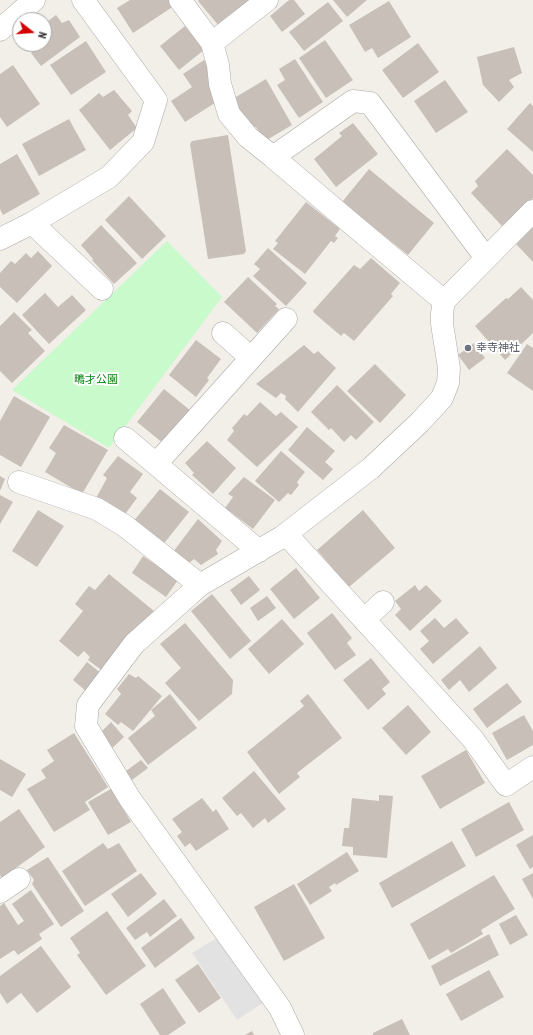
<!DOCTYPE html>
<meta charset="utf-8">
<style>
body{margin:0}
#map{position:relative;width:533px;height:1035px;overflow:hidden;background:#f2efe9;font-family:"PT Sans Narrow",sans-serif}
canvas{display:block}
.north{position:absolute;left:12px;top:12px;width:40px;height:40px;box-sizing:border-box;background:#fff;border:1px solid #a7a7a7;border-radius:50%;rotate:107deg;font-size:11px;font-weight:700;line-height:16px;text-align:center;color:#222}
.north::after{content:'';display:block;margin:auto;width:14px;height:18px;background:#d40000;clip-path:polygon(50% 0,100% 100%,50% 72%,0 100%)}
</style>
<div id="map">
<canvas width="533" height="1035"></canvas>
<div class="north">N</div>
</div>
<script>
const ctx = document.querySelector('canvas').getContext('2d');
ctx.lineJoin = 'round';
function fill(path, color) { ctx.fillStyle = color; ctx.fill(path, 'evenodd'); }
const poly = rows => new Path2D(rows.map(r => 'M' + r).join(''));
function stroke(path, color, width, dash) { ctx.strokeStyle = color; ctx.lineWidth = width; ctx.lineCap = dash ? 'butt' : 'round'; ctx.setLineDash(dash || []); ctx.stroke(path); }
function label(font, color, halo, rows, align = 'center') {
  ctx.font = font + ' "PT Sans Narrow","Noto Sans JP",sans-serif'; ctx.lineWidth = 4; ctx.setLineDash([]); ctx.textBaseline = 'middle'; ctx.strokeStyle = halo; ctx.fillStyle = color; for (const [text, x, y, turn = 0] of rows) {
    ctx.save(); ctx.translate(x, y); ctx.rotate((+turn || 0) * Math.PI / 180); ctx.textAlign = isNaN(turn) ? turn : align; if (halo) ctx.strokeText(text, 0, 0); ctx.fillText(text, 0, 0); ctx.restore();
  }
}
const park = poly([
 [167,241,222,297,109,448,12,390]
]);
const parking = poly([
 [222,935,266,1001,237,1020,192,953]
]);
const building = poly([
 [130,0,170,0,174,6,133,33,117,8],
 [199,0,249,0,219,26,198,1],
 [289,0,294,0,305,14,282,32,270,16],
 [333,0,367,0,347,17],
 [389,1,411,37,378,58,372,48,365,52,349,25],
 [328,2,343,21,304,51,289,32],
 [56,15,62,23,69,20,80,37,41,66,31,53,36,48,34,44,44,44,44,24],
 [185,26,204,50,179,70,160,46],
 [325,40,353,80,326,98,299,58],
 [86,41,106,72,71,95,50,65],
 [418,43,439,72,403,98,382,70],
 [514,47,522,73,509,80,514,87,499,102,483,85,477,57],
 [295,59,323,102,299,118,277,85,285,80,279,69],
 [204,60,216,78,218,101,185,122,171,101,192,87,183,74],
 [13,65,40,104,7,127,0,117,0,74],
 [266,79,292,125,265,141,256,127,248,130,231,100],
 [445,80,468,112,436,133,414,101],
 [114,90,132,111,128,115,137,128,110,150,79,110,99,93,103,97],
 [530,103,533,106,533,152,507,129],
 [69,119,86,150,39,176,22,144],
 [353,123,378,154,336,187,314,159,342,136,339,133],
 [228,135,246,251,244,254,208,259,190,144,192,141],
 [507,149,533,175,533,198,502,226,471,193,478,186,475,181],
 [17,154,40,194,3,215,0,209,0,164],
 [369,169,434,223,408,255,342,202],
 [129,196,166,236,142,259,105,220],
 [306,202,340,229,335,236,338,238,334,243,331,241,305,274,273,249,278,243,275,241],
 [101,225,137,263,114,284,92,260,93,259,81,245],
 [533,227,533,262,516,244],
 [268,248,307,283,286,306,253,276,260,269,254,264],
 [38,251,52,266,17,303,0,287,0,273,11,261,15,264,26,253,31,258],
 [371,258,400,283,391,294,393,296,354,341,344,333,341,336,314,313,313,311,354,265,360,269],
 [248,277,277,304,275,306,279,309,257,333,224,302],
 [521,287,533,300,533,333,505,360,475,326,506,298,508,299],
 [45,293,58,307,72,295,86,310,49,344,22,315],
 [14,312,32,330,28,333,45,351,12,383,0,371,0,326],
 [196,340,221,359,207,378,209,380,196,397,169,375],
 [474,343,485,358,469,370,458,355],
 [527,344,533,348,533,391,507,373],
 [304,345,314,354,318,351,336,368,298,412,285,399,286,396,281,393,276,398,256,384],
 [375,364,406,395,380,423,347,391],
 [337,385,374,422,356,440,351,435,344,442,331,428,329,430,311,412],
 [164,389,191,411,164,444,137,422],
 [14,396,50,417,21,467,0,455,0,421],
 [260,402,276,416,281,412,298,427,257,467,227,440,234,431,232,428,244,414,247,416],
 [64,425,108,450,82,494,45,472,56,453,49,448],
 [307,427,335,451,325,462,333,469,323,480,288,450],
 [207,441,236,468,213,494,192,475,194,473,185,463],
 [281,451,305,472,297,482,299,485,291,495,288,493,279,502,255,481],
 [118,456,143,474,130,492,137,498,123,517,96,498,107,478,103,475],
 [0,476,5,479,0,491],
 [244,477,275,500,253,529,225,508,233,497,228,494],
 [160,489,189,512,162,546,132,523],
 [0,495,13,502,0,524],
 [38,510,64,526,37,567,12,551],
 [363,510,395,548,349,587,317,550],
 [198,519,222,541,216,550,218,554,201,565,194,559,188,564,173,552],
 [143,556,178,580,166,597,132,573],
 [296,568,320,598,294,619,270,589],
 [109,574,154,611,104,672,88,660,90,657,84,651,78,657,59,641,83,611,75,604,89,586,95,590],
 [249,576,260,590,241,605,230,590],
 [415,585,419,591,426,585,442,601,410,631,395,615,401,609,395,601],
 [212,594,251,641,230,659,191,611],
 [267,596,276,608,258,621,250,608],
 [332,613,352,638,347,643,356,655,335,670,307,633],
 [435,618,444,628,456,618,469,633,433,664,420,649,429,641,420,631],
 [282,619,304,644,269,674,248,649],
 [185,623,233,680,232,694,199,721,165,683,181,668,160,644],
 [480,646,497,668,469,692,460,680,449,690,441,680],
 [371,658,390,682,382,689,386,694,368,710,343,680],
 [87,662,102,674,87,692,73,680],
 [129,674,136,678,138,676,162,696,133,731,121,722,118,725,105,714,121,694,117,689],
 [507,683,522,702,487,728,473,709],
 [170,694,197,728,148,765,128,738,155,716,151,710],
 [308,694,342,738,297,773,300,777,279,794,247,752,304,706,300,701],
 [408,705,431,732,406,755,382,728],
 [524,715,533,731,533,745,507,760,492,733],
 [111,722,124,737,111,749,100,733],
 [74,733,108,787,85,802,90,810,54,832,27,789,46,778,41,770,54,761,47,750],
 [466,750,485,783,440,809,421,776],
 [0,759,26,774,12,797,0,790],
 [141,760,148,768,132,780,126,771],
 [254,771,286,809,268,823,265,818,253,828,241,813,237,816,222,798],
 [111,789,131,822,108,835,88,802],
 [379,795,393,796,387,858,353,855,353,847,342,846,344,828,349,828,352,798,379,801],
 [202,798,213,812,216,809,229,829,196,851,190,843,185,847,177,836,182,832,172,819],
 [509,802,524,830,476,857,461,829],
 [19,809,45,847,2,878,0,875,0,822],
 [533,835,533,867,530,869,516,845],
 [452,841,466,866,392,908,379,883],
 [103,843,108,849,119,843,137,871,85,906,62,871],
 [347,852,359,871,336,885,335,883,329,887,332,891,310,905,297,884],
 [48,857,84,911,61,927,32,884,34,880,27,870],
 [141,873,157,894,128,917,111,894],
 [533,873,533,899,522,879],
 [494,875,515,909,481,930,483,934,451,953,448,949,429,960,410,924],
 [294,884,325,938,284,961,254,907],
 [31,890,54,924,39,934,42,939,18,955,14,950,0,959,0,906,4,903,18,925,24,921,12,904],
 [164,899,177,916,150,937,147,932,135,940,126,928],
 [107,911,146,966,106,995,77,955,80,953,70,938],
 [516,915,528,935,510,945,499,924],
 [181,918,195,938,155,968,141,948],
 [489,934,499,955,440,986,431,966],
 [41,946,71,987,37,1013,21,993,7,1004,0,993,0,976],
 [198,964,221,998,199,1013,175,980],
 [489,970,504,997,461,1021,446,994],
 [163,988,186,1023,168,1035,160,1035,140,1004],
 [402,1019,410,1035,373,1035,373,1033],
 [252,1031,254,1035,245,1035]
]);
const minor = poly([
 [180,0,212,43,218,65,220,84,229,114,248,137,273,157,352,224,444,301],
 [0,30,34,0],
 [212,43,267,0],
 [273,157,353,101,370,103,486,258],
 [32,223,102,289],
 [0,239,32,223,109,177,143,142,156,100,83,0],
 [223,333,251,358],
 [125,438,259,551],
 [156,464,286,319],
 [19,482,97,509,125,526,200,585],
 [286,534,472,738,506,785,533,767],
 [364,620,383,602],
 [0,892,19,879],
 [293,1035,280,1008,130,799,86,726,88,705,134,644,200,585,282,537,371,468,420,422,442,398,448,383,449,368,442,324,442,313,444,301,533,211]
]);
const markers = [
 [468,348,4,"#6b7280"]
];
const worshipNames = [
 ["幸寺神社",476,348]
];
const parkNames = [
 ["鴫才公園",96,380]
];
fill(park, '#c8facc');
fill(parking, '#e2e2e2');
fill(building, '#c7bfb8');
stroke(minor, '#a9a9a9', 23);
stroke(minor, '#fff', 22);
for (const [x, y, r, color] of markers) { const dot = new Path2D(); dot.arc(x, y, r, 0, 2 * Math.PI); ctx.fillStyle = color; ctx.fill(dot); stroke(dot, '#fff', 1.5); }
label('11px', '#5b616d', '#fff', worshipNames, 'left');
label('11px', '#0c8416', '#fff', parkNames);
</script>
